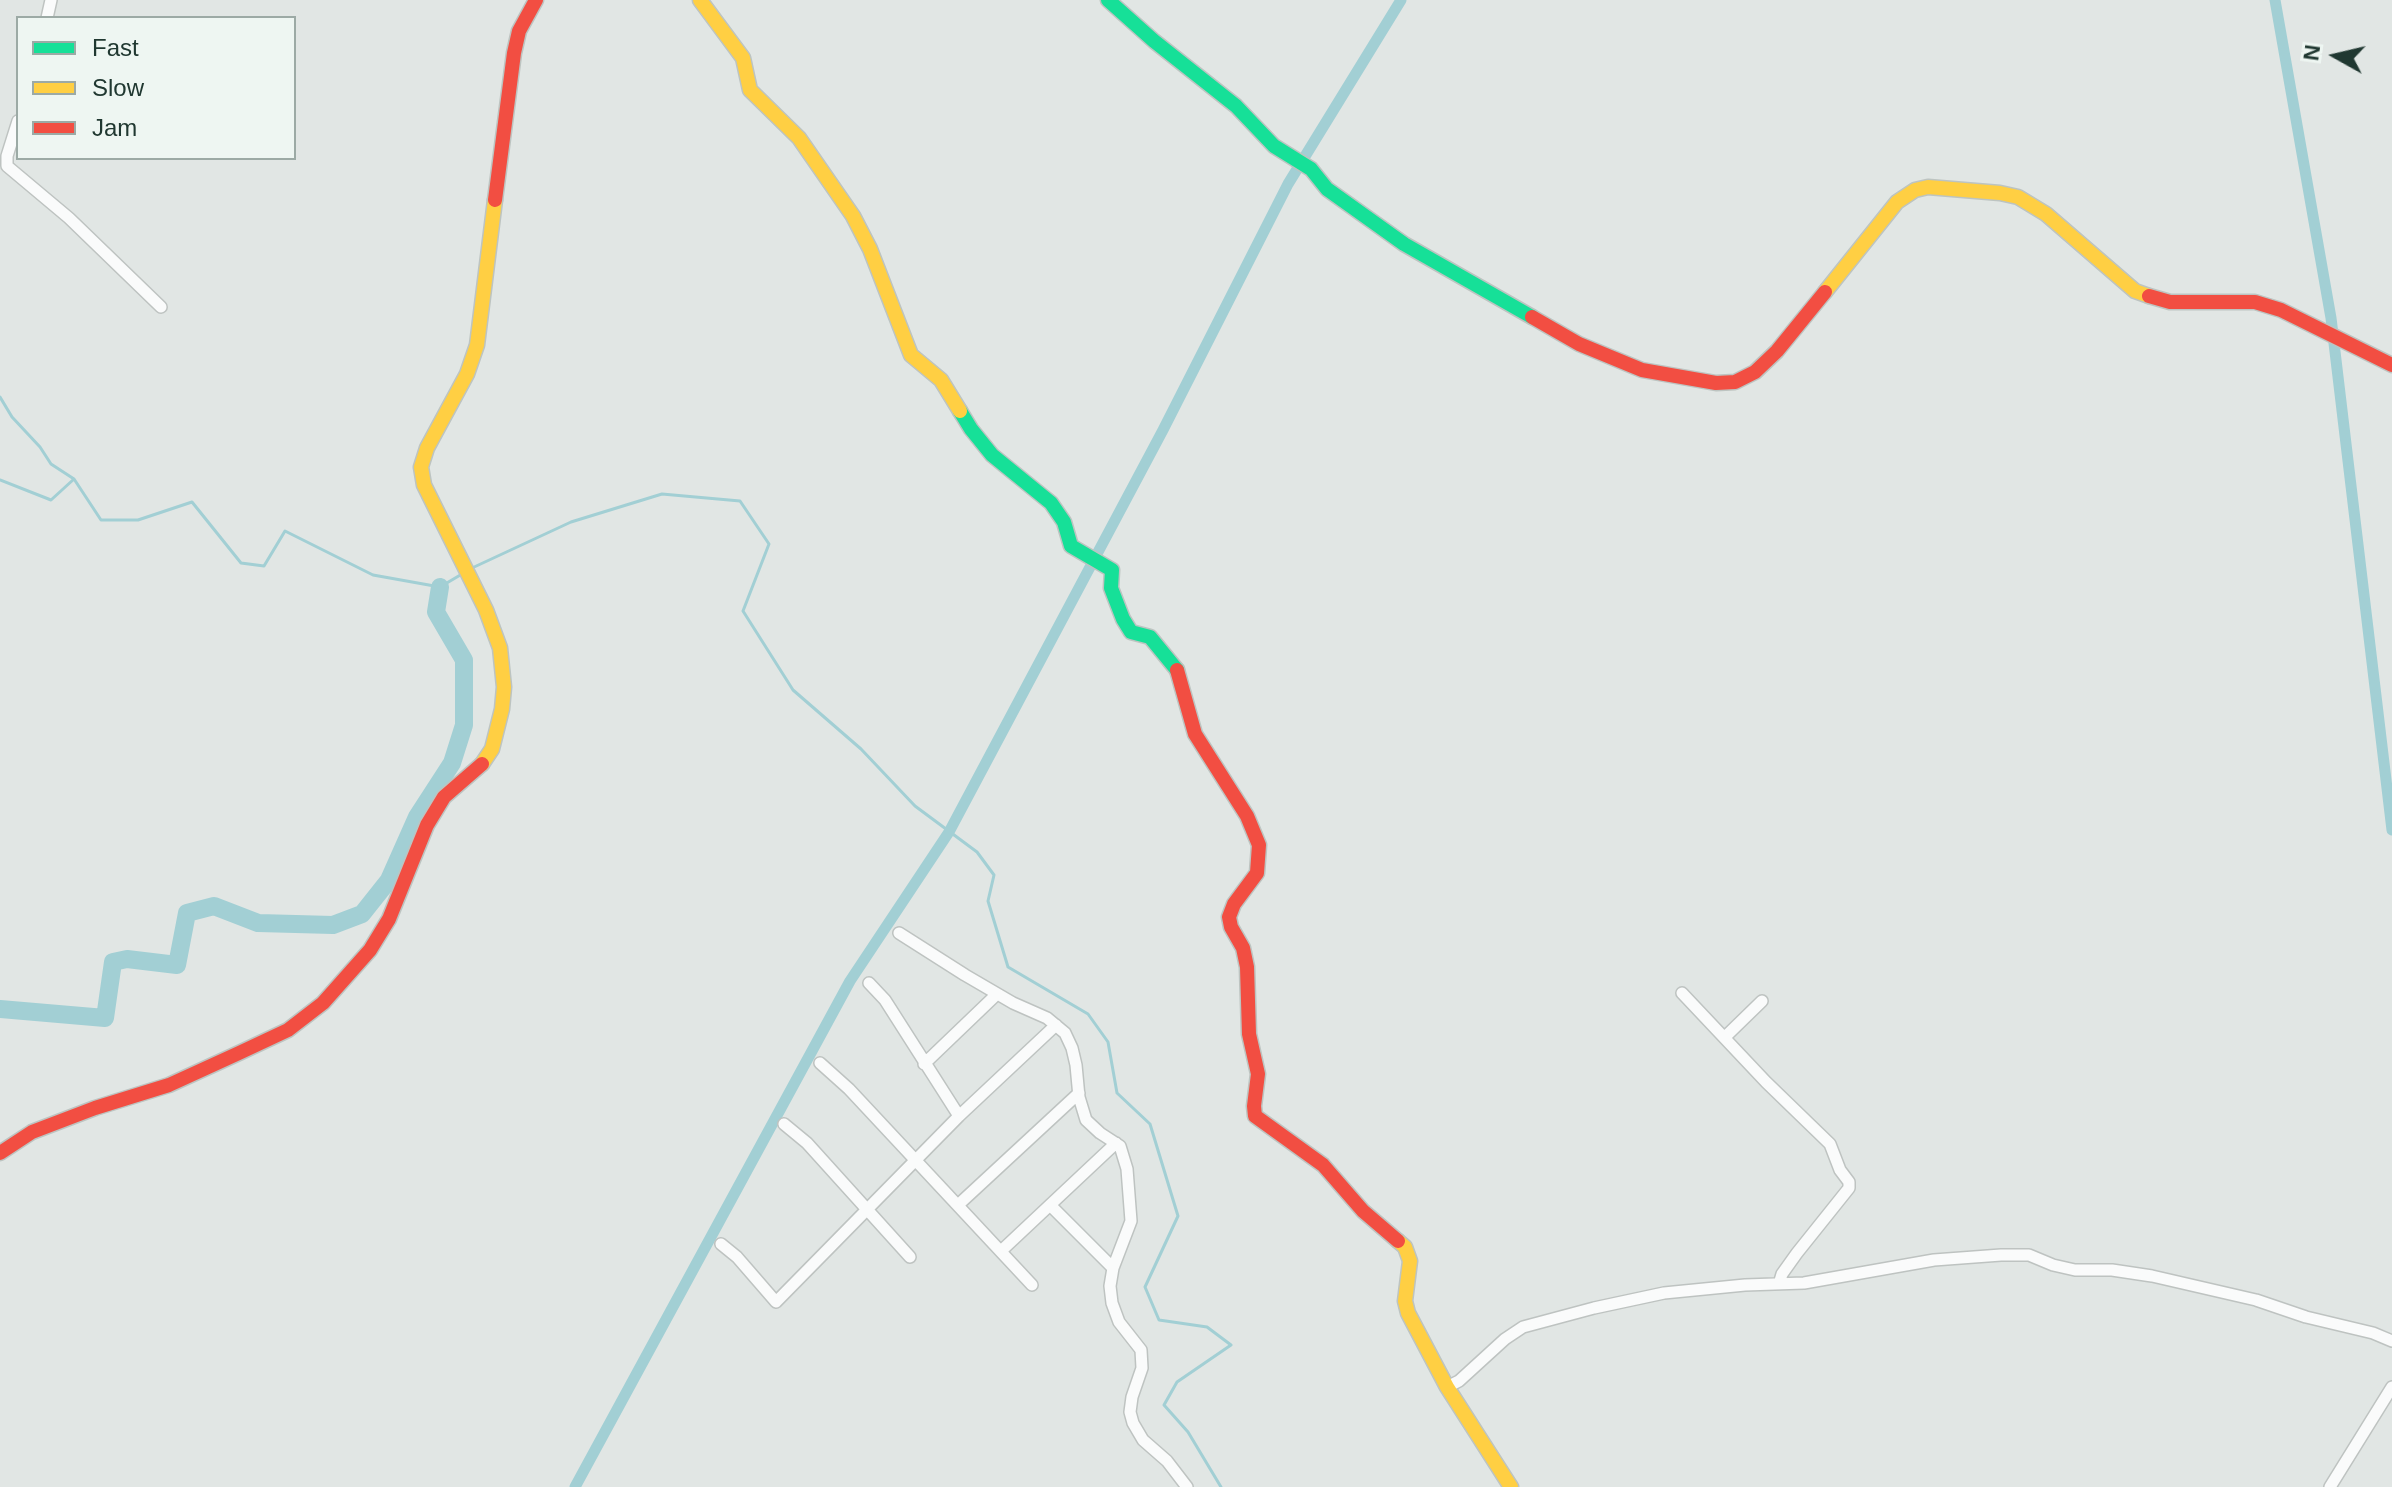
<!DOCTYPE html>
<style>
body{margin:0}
#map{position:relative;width:2392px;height:1487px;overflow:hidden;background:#e1e6e4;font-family:Helvetica,sans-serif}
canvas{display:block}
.legend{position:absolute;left:16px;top:16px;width:280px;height:144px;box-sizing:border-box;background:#eef6f2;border:2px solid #9caaa5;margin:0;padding:10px 14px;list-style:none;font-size:24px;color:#203831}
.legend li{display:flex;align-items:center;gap:16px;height:40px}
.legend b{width:40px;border:2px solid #9caaa5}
.north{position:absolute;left:2296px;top:16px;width:80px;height:80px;-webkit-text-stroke:6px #eef6f2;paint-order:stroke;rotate:278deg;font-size:22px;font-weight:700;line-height:32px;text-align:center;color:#203831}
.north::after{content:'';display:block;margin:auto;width:28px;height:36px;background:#203831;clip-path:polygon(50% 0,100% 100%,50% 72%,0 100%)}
</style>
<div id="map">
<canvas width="2392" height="1487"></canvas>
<ul class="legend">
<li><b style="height:10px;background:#16e098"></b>Fast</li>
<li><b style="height:10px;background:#ffcf43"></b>Slow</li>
<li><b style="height:10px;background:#f24e42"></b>Jam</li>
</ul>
<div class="north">N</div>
</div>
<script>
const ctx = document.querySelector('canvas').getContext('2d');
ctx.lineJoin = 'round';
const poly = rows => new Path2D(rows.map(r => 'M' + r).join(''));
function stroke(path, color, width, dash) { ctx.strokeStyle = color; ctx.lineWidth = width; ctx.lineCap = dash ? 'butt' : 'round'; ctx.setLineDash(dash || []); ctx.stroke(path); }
const stream = poly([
 [0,397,12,417,40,447,51,464,74,479],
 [0,480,51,500,74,479,101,520,138,520,192,502,241,563,264,566,285,531,373,575,440,587,462,574],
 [472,568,571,522,662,494,740,501,769,544,743,611,793,690,861,749,915,806,977,852,994,875,988,901,1008,967,1088,1014,1108,1042,1117,1093,1150,1124,1178,1216,1145,1287,1159,1320,1207,1327,1231,1345,1177,1382,1164,1405,1188,1432,1221,1487]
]);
const canal = poly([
 [2275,0,2331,318,2392,830],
 [575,1487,850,981,949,832,1163,430,1288,184,1401,0]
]);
const river = poly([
 [0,1009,105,1018,113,962,127,959,177,965,187,913,214,906,258,923,333,925,362,914,389,880,417,817,452,763,464,725,464,660,436,612,440,587]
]);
const street = poly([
 [47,18,51,0],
 [18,121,7,156,7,166,69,218,161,307],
 [899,933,965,975,1013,1003,1047,1018,1065,1033,1072,1048,1076,1065,1079,1097,1086,1120,1100,1133,1120,1146,1127,1169,1131,1221,1113,1268,1110,1286,1112,1303,1119,1322,1141,1350,1142,1368,1132,1397,1130,1412,1133,1423,1143,1440,1167,1461,1187,1487],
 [869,983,885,1000,959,1116],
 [1682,993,1766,1082,1830,1144,1840,1170,1849,1182,1849,1188,1797,1253,1782,1274,1779,1284],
 [1725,1037,1762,1001],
 [820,1063,849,1089,1032,1285],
 [924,1064,997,994],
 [784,1124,807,1143,910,1257],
 [958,1205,1079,1093],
 [1050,1205,1113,1268],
 [721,1244,737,1257,776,1302,959,1116,1056,1025],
 [1001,1251,1116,1143],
 [1447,1387,1459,1381,1505,1339,1523,1327,1594,1308,1664,1293,1745,1285,1804,1283,1934,1260,2001,1255,2029,1255,2053,1265,2075,1270,2112,1270,2152,1276,2256,1300,2306,1317,2373,1333,2392,1341],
 [2330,1487,2392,1387]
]);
const fast = poly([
 [1108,0,1154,41,1236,106,1274,146,1311,169,1327,189,1404,244,1532,317],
 [960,411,971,429,992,455,1051,503,1064,522,1071,546,1112,570,1111,588,1123,619,1131,632,1150,637,1177,670]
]);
const slow = poly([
 [700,0,743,58,750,90,799,138,853,216,870,249,911,355,941,380,960,411],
 [1825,292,1897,202,1915,190,1928,187,2000,193,2018,197,2046,214,2135,291,2149,296],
 [482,764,492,749,502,709,504,687,500,648,486,610,424,485,421,467,427,448,467,374,477,345,495,200],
 [1398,1241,1405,1247,1410,1261,1405,1301,1408,1313,1447,1387,1511,1487]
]);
const jam = poly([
 [495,200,514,53,519,31,536,0],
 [2149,296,2170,302,2255,302,2281,310,2392,365],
 [1532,317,1579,344,1642,370,1716,383,1735,382,1755,372,1777,351,1825,292],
 [1177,670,1195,734,1247,816,1259,845,1257,873,1234,904,1229,917,1231,927,1243,948,1247,967,1249,1034,1258,1074,1254,1106,1255,1116,1323,1165,1363,1211,1398,1241],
 [0,1153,32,1132,95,1108,169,1085,239,1053,288,1030,323,1003,370,950,389,919,427,825,444,797,482,764]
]);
stroke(stream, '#a2cfd4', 3);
stroke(canal, '#a2cfd4', 11);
stroke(river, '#a2cfd4', 18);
stroke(street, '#bec3c1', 14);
stroke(fast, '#bdc4c1', 17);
stroke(slow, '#bdc4c1', 17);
stroke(jam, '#bdc4c1', 17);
stroke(street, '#fafbfb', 11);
stroke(fast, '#16e098', 14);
stroke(slow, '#ffcf43', 14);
stroke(jam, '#f24e42', 14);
</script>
